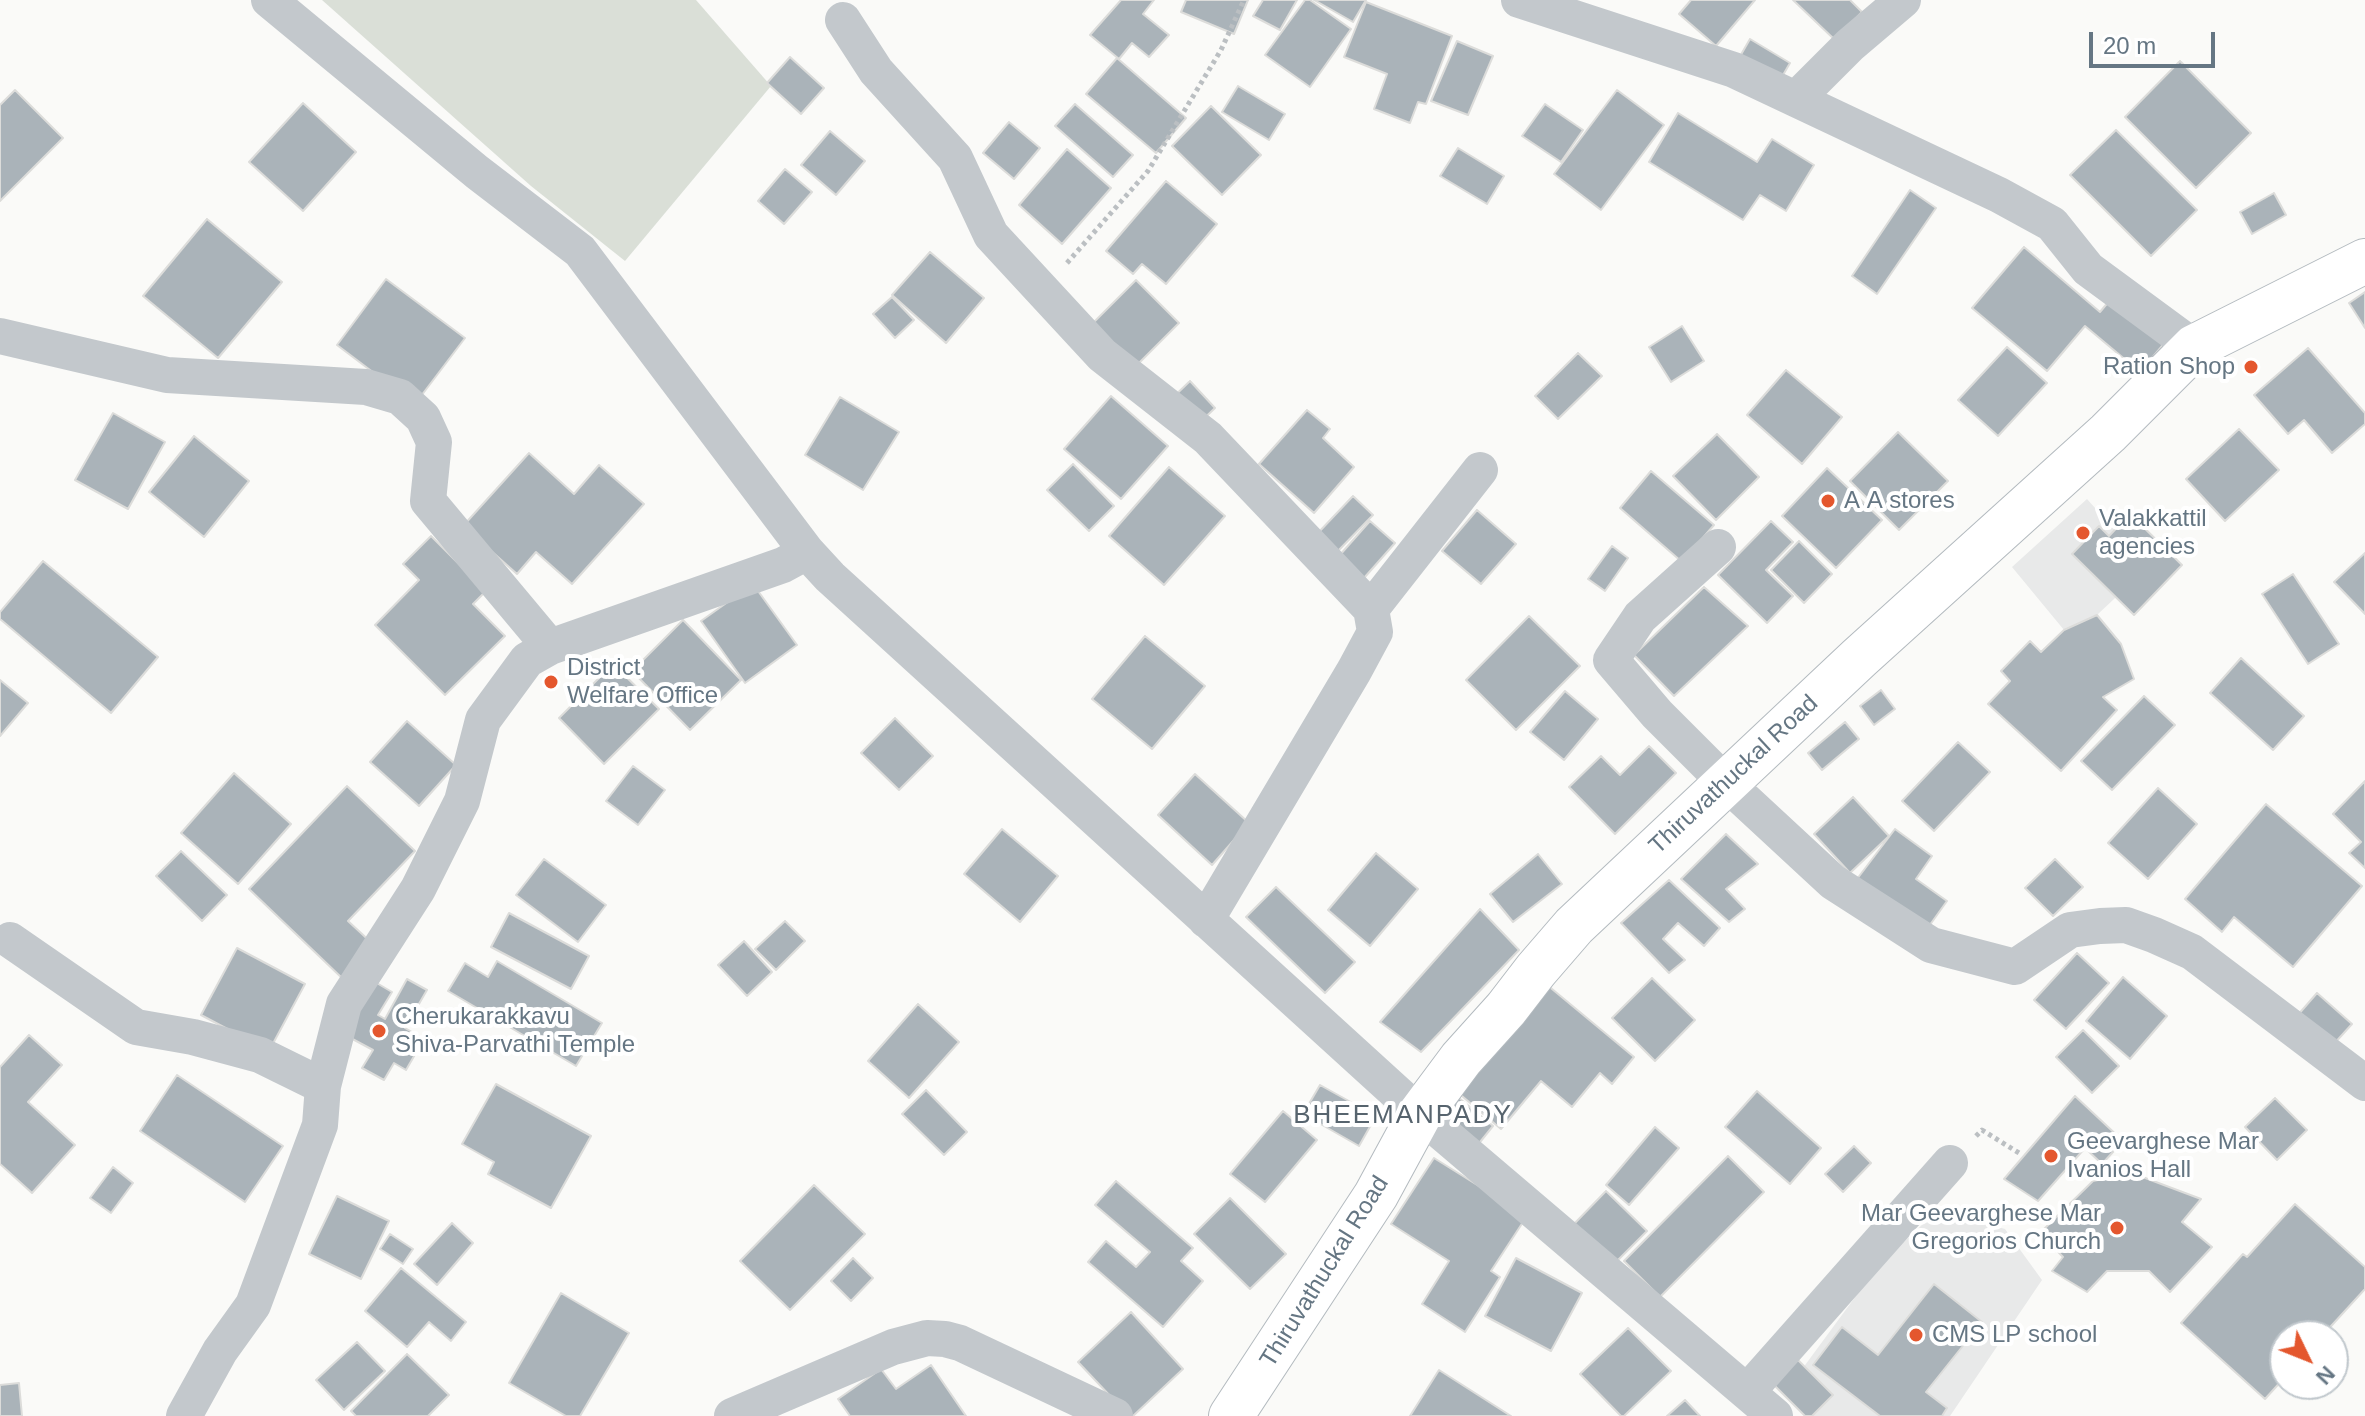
<!DOCTYPE html>
<style>
body{margin:0}
#map{position:relative;width:2365px;height:1416px;overflow:hidden;background:#fafaf8;font-family:Arial,sans-serif}
canvas{display:block}
.north{position:absolute;left:2269px;top:1320px;width:80px;height:80px;box-sizing:border-box;background:#fff;border:2px solid #c1c8cd;border-radius:50%;rotate:133deg;font-size:22px;font-weight:700;line-height:32px;text-align:center;color:#657683}
.north::after{content:'';display:block;margin:auto;width:28px;height:36px;background:#e4572e;clip-path:polygon(50% 0,100% 100%,50% 72%,0 100%)}
.scale{position:absolute;left:2089px;top:32px;width:126px;height:36px;box-sizing:border-box;border:4px solid #657683;border-top:0;padding-left:10px;font-size:24px;line-height:28px;white-space:nowrap;color:#657683;-webkit-text-stroke:6px #fff;paint-order:stroke}
</style>
<div id="map">
<canvas width="2365" height="1416"></canvas>
<div class="north">N</div>
<div class="scale">20 m</div>
</div>
<script>
const ctx = document.querySelector('canvas').getContext('2d');
ctx.lineJoin = 'round';
function fill(path, color) { ctx.fillStyle = color; ctx.fill(path, 'evenodd'); }
const poly = rows => new Path2D(rows.map(r => 'M' + r).join(''));
function stroke(path, color, width, dash) { ctx.strokeStyle = color; ctx.lineWidth = width; ctx.lineCap = dash ? 'butt' : 'round'; ctx.setLineDash(dash || []); ctx.stroke(path); }
function label(font, color, halo, rows, align = 'center') {
  ctx.font = font + ' Arial,sans-serif'; ctx.lineWidth = 8; ctx.setLineDash([]); ctx.textBaseline = 'middle'; ctx.strokeStyle = halo; ctx.fillStyle = color; for (const [text, x, y, turn = 0] of rows) {
    ctx.save(); ctx.translate(x, y); ctx.rotate((+turn || 0) * Math.PI / 180); ctx.textAlign = isNaN(turn) ? turn : align; if (halo) ctx.strokeText(text, 0, 0); ctx.fillText(text, 0, 0); ctx.restore();
  }
}
const built = poly([
 [2087,499,2148,567,2097,615,2064,630,2012,567],
 [1938,1210,2005,1229,2042,1280,1950,1416,1810,1416,1786,1391,1878,1266]
]);
const green = poly([
 [322,0,696,0,771,86,625,261,531,186]
]);
const building = poly([
 [1121,0,1154,0,1143,14,1169,35,1149,57,1132,43,1119,59,1090,35,1121,0],
 [1186,0,1248,0,1234,34,1181,12,1186,0],
 [1263,0,1297,0,1280,30,1253,16,1263,0],
 [1305,0,1310,0,1351,29,1310,87,1265,55,1305,0],
 [1314,0,1366,0,1353,22,1314,0],
 [1691,0,1755,0,1716,46,1679,14,1691,0],
 [1793,0,1850,0,1862,12,1835,40,1793,0],
 [1366,2,1452,36,1426,104,1418,102,1410,123,1374,109,1387,74,1344,57,1366,2],
 [1750,39,1790,63,1779,82,1739,58,1750,39],
 [1457,41,1493,56,1468,115,1431,101,1457,41],
 [790,57,824,88,801,114,767,83,790,57],
 [1117,58,1186,118,1156,153,1086,94,1117,58],
 [2180,61,2251,133,2196,188,2125,117,2180,61],
 [1238,86,1285,114,1269,140,1222,112,1238,86],
 [15,90,63,138,0,201,0,105,15,90],
 [1617,90,1664,125,1601,210,1554,174,1617,90],
 [303,103,356,152,303,211,249,162,303,103],
 [1075,104,1133,155,1113,177,1055,126,1075,104],
 [1545,104,1583,130,1561,162,1522,136,1545,104],
 [1211,106,1261,155,1222,195,1172,146,1211,106],
 [1678,113,1757,162,1772,139,1814,165,1786,211,1760,195,1743,220,1649,162,1678,113],
 [1009,122,1040,148,1014,179,983,153,1009,122],
 [2116,130,2197,210,2151,256,2070,175,2116,130],
 [830,131,865,161,836,195,801,165,830,131],
 [1458,148,1504,176,1487,204,1440,176,1458,148],
 [1067,149,1111,188,1062,244,1019,205,1067,149],
 [785,169,812,192,784,224,758,201,785,169],
 [1166,181,1217,224,1166,284,1142,264,1133,274,1106,251,1166,181],
 [1910,190,1936,208,1877,294,1852,276,1910,190],
 [2274,193,2286,215,2252,234,2240,212,2274,193],
 [207,219,282,282,218,358,143,296,207,219],
 [2024,247,2100,312,2115,294,2168,339,2140,372,2085,326,2047,371,1972,308,2024,247],
 [930,252,984,298,946,343,892,295,930,252],
 [386,279,465,338,415,404,337,345,386,279],
 [1136,280,1179,323,1128,374,1086,330,1136,280],
 [2365,292,2365,328,2349,303,2365,292],
 [892,297,914,320,895,338,873,314,892,297],
 [1682,326,1704,361,1671,382,1649,347,1682,326],
 [2007,347,2047,383,1998,436,1958,400,2007,347],
 [2308,348,2365,413,2365,424,2332,453,2304,420,2288,434,2254,395,2308,348],
 [1578,353,1602,376,1558,419,1535,396,1578,353],
 [1786,370,1842,417,1802,464,1747,415,1786,370],
 [1190,381,1215,408,1189,433,1164,406,1190,381],
 [1111,396,1168,446,1121,499,1064,449,1111,396],
 [840,397,899,432,863,490,805,455,840,397],
 [1307,410,1330,429,1323,438,1354,467,1314,513,1259,464,1307,410],
 [113,413,165,442,128,509,75,480,113,413],
 [2239,429,2279,470,2225,521,2186,479,2239,429],
 [1898,432,1948,481,1899,530,1850,481,1898,432],
 [1717,434,1759,477,1716,520,1673,476,1717,434],
 [194,436,249,481,204,537,149,492,194,436],
 [529,453,574,494,599,465,644,504,572,584,536,552,517,574,463,526,529,453],
 [1073,464,1114,506,1089,531,1047,490,1073,464],
 [1169,467,1225,516,1164,585,1109,536,1169,467],
 [1827,468,1882,520,1836,568,1782,516,1827,468],
 [1651,471,1714,525,1682,562,1620,508,1651,471],
 [1353,496,1373,515,1336,553,1317,534,1353,496],
 [1477,510,1516,544,1481,584,1442,551,1477,510],
 [2130,514,2182,565,2134,615,2072,554,2099,526,2109,536,2130,514],
 [1370,521,1395,543,1364,578,1339,556,1370,521],
 [1771,521,1793,542,1766,570,1793,596,1767,623,1718,575,1771,521],
 [431,536,486,591,473,604,505,636,445,695,375,625,419,580,403,564,431,536],
 [1799,541,1832,574,1804,603,1771,570,1799,541],
 [1612,546,1628,558,1605,591,1588,579,1612,546],
 [2365,553,2365,614,2334,582,2365,553],
 [43,561,158,657,111,713,0,619,0,612,43,561],
 [2293,574,2339,644,2308,664,2262,594,2293,574],
 [753,584,797,645,745,683,701,621,753,584],
 [1704,587,1748,626,1674,696,1634,655,1704,587],
 [2097,615,2121,644,2134,679,2103,697,2117,710,2061,771,1988,704,2010,681,2001,671,2030,641,2041,652,2064,630,2097,615],
 [1529,616,1580,666,1516,730,1466,680,1529,616],
 [683,620,741,680,690,730,632,671,683,620],
 [1145,636,1205,686,1152,749,1092,699,1145,636],
 [2241,658,2304,716,2273,750,2210,693,2241,658],
 [613,664,659,709,604,764,559,718,613,664],
 [0,680,28,703,0,736,0,680],
 [1881,690,1895,709,1874,725,1860,706,1881,690],
 [1565,691,1598,719,1564,760,1530,732,1565,691],
 [2144,696,2175,725,2112,790,2081,761,2144,696],
 [895,718,933,756,899,790,861,753,895,718],
 [407,721,456,765,419,806,370,762,407,721],
 [1845,722,1859,739,1822,770,1808,753,1845,722],
 [1958,742,1990,772,1934,831,1902,801,1958,742],
 [1649,746,1676,773,1615,834,1569,787,1601,756,1620,775,1649,746],
 [633,766,665,790,638,825,606,801,633,766],
 [234,773,291,824,238,884,181,833,234,773],
 [1195,774,1249,823,1212,865,1158,815,1195,774],
 [2365,781,2365,868,2349,853,2361,842,2333,814,2365,781],
 [347,786,415,851,348,921,375,946,343,979,249,889,347,786],
 [2158,788,2197,824,2148,879,2108,843,2158,788],
 [1853,797,1889,836,1850,873,1814,834,1853,797],
 [2266,804,2362,886,2293,967,2234,917,2222,932,2185,899,2266,804],
 [1002,829,1058,876,1020,922,964,874,1002,829],
 [1895,829,1932,856,1916,879,1947,901,1927,929,1857,879,1895,829],
 [1726,834,1758,864,1726,889,1745,909,1729,922,1681,879,1726,834],
 [181,851,227,895,202,921,156,876,181,851],
 [1376,853,1418,889,1370,946,1328,910,1376,853],
 [1538,854,1562,884,1513,922,1490,894,1538,854],
 [544,859,606,905,578,942,516,895,544,859],
 [2055,859,2083,887,2053,916,2025,888,2055,859],
 [1669,880,1720,928,1704,946,1678,923,1663,939,1685,960,1669,973,1621,923,1669,880],
 [1276,887,1355,962,1325,993,1246,917,1276,887],
 [1480,909,1519,950,1421,1052,1380,1022,1480,909],
 [509,913,589,956,571,989,491,947,509,913],
 [785,921,805,941,776,970,755,949,785,921],
 [744,941,772,972,747,996,718,965,744,941],
 [237,948,305,984,269,1051,201,1015,237,948],
 [2077,953,2109,983,2066,1029,2034,1000,2077,953],
 [497,961,602,1023,576,1066,448,991,465,963,488,977,497,961],
 [2123,977,2167,1016,2130,1059,2086,1021,2123,977],
 [1652,978,1695,1020,1655,1061,1612,1018,1652,978],
 [407,979,427,990,405,1028,424,1039,406,1070,394,1063,384,1080,362,1068,373,1050,345,1035,375,982,392,992,378,1015,385,1019,407,979],
 [1546,984,1634,1057,1612,1084,1600,1073,1572,1107,1541,1081,1501,1129,1456,1091,1546,984],
 [2317,993,2352,1024,2332,1046,2297,1016,2317,993],
 [918,1004,959,1042,909,1098,868,1061,918,1004],
 [2083,1030,2119,1066,2092,1093,2056,1057,2083,1030],
 [29,1035,62,1065,28,1102,75,1145,32,1193,0,1164,0,1067,29,1035],
 [177,1075,283,1146,245,1202,140,1131,177,1075],
 [496,1084,591,1136,551,1208,488,1174,494,1162,462,1144,496,1084],
 [1320,1085,1376,1116,1359,1146,1303,1114,1320,1085],
 [926,1090,967,1132,944,1155,902,1114,926,1090],
 [1757,1091,1821,1148,1790,1184,1725,1127,1757,1091],
 [1453,1093,1493,1126,1476,1147,1436,1115,1453,1093],
 [2075,1096,2123,1141,2102,1164,2085,1148,2038,1201,2004,1179,2075,1096],
 [2275,1098,2307,1130,2277,1160,2245,1127,2275,1098],
 [1283,1111,1317,1140,1265,1202,1230,1174,1283,1111],
 [1655,1127,1679,1148,1629,1205,1606,1185,1655,1127],
 [1854,1146,1871,1163,1843,1192,1825,1174,1854,1146],
 [1728,1156,1764,1192,1660,1297,1624,1261,1728,1156],
 [1434,1158,1527,1216,1491,1271,1500,1277,1465,1332,1422,1304,1449,1261,1391,1224,1434,1158],
 [113,1167,133,1183,111,1213,90,1198,113,1167],
 [2132,1173,2201,1199,2182,1222,2212,1247,2170,1292,2149,1271,2107,1271,2087,1292,2052,1271,2063,1257,2040,1233,2093,1181,2132,1173],
 [1116,1181,1193,1248,1181,1261,1203,1281,1163,1327,1088,1262,1106,1241,1136,1267,1150,1252,1095,1205,1116,1181],
 [814,1185,865,1234,790,1310,740,1261,814,1185],
 [1606,1191,1647,1231,1614,1264,1574,1224,1606,1191],
 [337,1196,389,1221,361,1279,309,1254,337,1196],
 [1230,1198,1286,1254,1250,1289,1194,1234,1230,1198],
 [2295,1204,2365,1267,2365,1289,2322,1336,2285,1336,2285,1377,2265,1399,2181,1323,2243,1254,2247,1257,2295,1204],
 [452,1223,473,1243,437,1285,414,1264,452,1223],
 [390,1234,413,1249,403,1264,380,1249,390,1234],
 [853,1258,873,1278,851,1301,831,1281,853,1258],
 [1516,1258,1582,1293,1551,1351,1485,1316,1516,1258],
 [401,1268,466,1322,451,1341,429,1322,407,1347,365,1311,401,1268],
 [1934,1284,1982,1322,1926,1392,1947,1408,1942,1416,1880,1416,1813,1365,1842,1327,1878,1355,1934,1284],
 [561,1293,629,1333,580,1416,566,1416,509,1383,561,1293],
 [1131,1312,1183,1369,1133,1416,1129,1416,1078,1362,1131,1312],
 [1628,1328,1671,1371,1624,1416,1621,1416,1580,1374,1628,1328],
 [357,1342,385,1371,344,1410,316,1380,357,1342],
 [407,1354,449,1395,428,1416,356,1416,351,1411,407,1354],
 [1798,1360,1833,1395,1812,1416,1805,1416,1773,1384,1798,1360],
 [931,1365,966,1416,850,1416,838,1399,881,1369,896,1389,931,1365],
 [1439,1370,1511,1416,1410,1416,1439,1370],
 [19,1383,22,1416,0,1416,0,1385,19,1383],
 [1685,1400,1700,1416,1667,1416,1685,1400]
]);
const path = poly([
 [1067,263,1148,171,1221,50,1244,0],
 [1976,1136,1982,1130,2019,1153]
]);
const minor = poly([
 [269,0,477,172,580,251,807,552],
 [1519,0,1734,70,1999,195,2052,224,2088,269,2194,347],
 [843,20,876,71,955,158,991,235,1102,355,1208,438,1371,609,1375,632,1354,671,1206,920],
 [1796,99,1850,45,1903,0],
 [0,336,167,375,366,387,400,397,423,418,434,442,428,501,550,647],
 [1718,547,1640,617,1611,660,1657,714,1725,782,1833,882,1931,945,2015,967,2070,930,2100,926,2126,925,2154,935,2192,952,2365,1083],
 [1371,609,1480,470],
 [10,940,136,1027,193,1037,260,1055,323,1086],
 [1747,1392,1950,1163],
 [184,1416,220,1351,253,1305,320,1125,323,1086,344,1004,418,889,462,801,483,720,527,660,550,647,783,565,807,552,830,577,1420,1114,1775,1416],
 [732,1416,893,1347,927,1338,945,1339,960,1343,1115,1416]
]);
const secondary = poly([
 [1231,1416,1376,1195,1420,1114,1461,1059,1506,1009,1536,970,1574,926,1859,658,2108,433,2194,347,2365,261]
]);
const markers = [
 [2251,367,8,"#e4572e"],
 [1828,501,8,"#e4572e"],
 [2083,533,8,"#e4572e"],
 [551,682,8,"#e4572e"],
 [379,1031,8,"#e4572e"],
 [2051,1156,8,"#e4572e"],
 [2117,1228,8,"#e4572e"],
 [1916,1335,8,"#e4572e"]
];
const poiNames = [
 ["Ration Shop",2235,367,"right"],
 ["A A stores",1844,501],
 ["Valakkattil",2099,519],
 ["agencies",2099,547],
 ["District",567,668],
 ["Welfare Office",567,696],
 ["Cherukarakkavu",395,1017],
 ["Shiva-Parvathi Temple",395,1045],
 ["Geevarghese Mar",2067,1142],
 ["Ivanios Hall",2067,1170],
 ["Mar Geevarghese Mar",2101,1214,"right"],
 ["Gregorios Church",2101,1242,"right"],
 ["CMS LP school",1932,1335]
];
const streetNames = [
 ["Thiruvathuckal Road",1734,775,-43],
 ["Thiruvathuckal Road",1325,1272,-58]
];
const neighbourhoodNames = [
 ["BHEEMANPADY",1403,1116]
];
fill(built, '#e8e9e9');
fill(green, '#dadfd7');
fill(building, '#aab3b9');
stroke(building, '#dcdcda', 2);
stroke(secondary, '#b3babf', 46);
stroke(path, '#bbbfc2', 5, [4, 4]);
stroke(minor, '#c3c8cc', 36);
stroke(secondary, '#fff', 44);
for (const [x, y, r, color] of markers) { const dot = new Path2D(); dot.arc(x, y, r, 0, 2 * Math.PI); ctx.fillStyle = color; ctx.fill(dot); stroke(dot, '#fff', 3); }
label('24px', '#657683', '#fff', poiNames, 'left');
label('24px', '#657683', '#fff', streetNames);
ctx.letterSpacing = '2px';
label('26px', '#57646e', '#fff', neighbourhoodNames);
ctx.letterSpacing = '0px';
</script>
